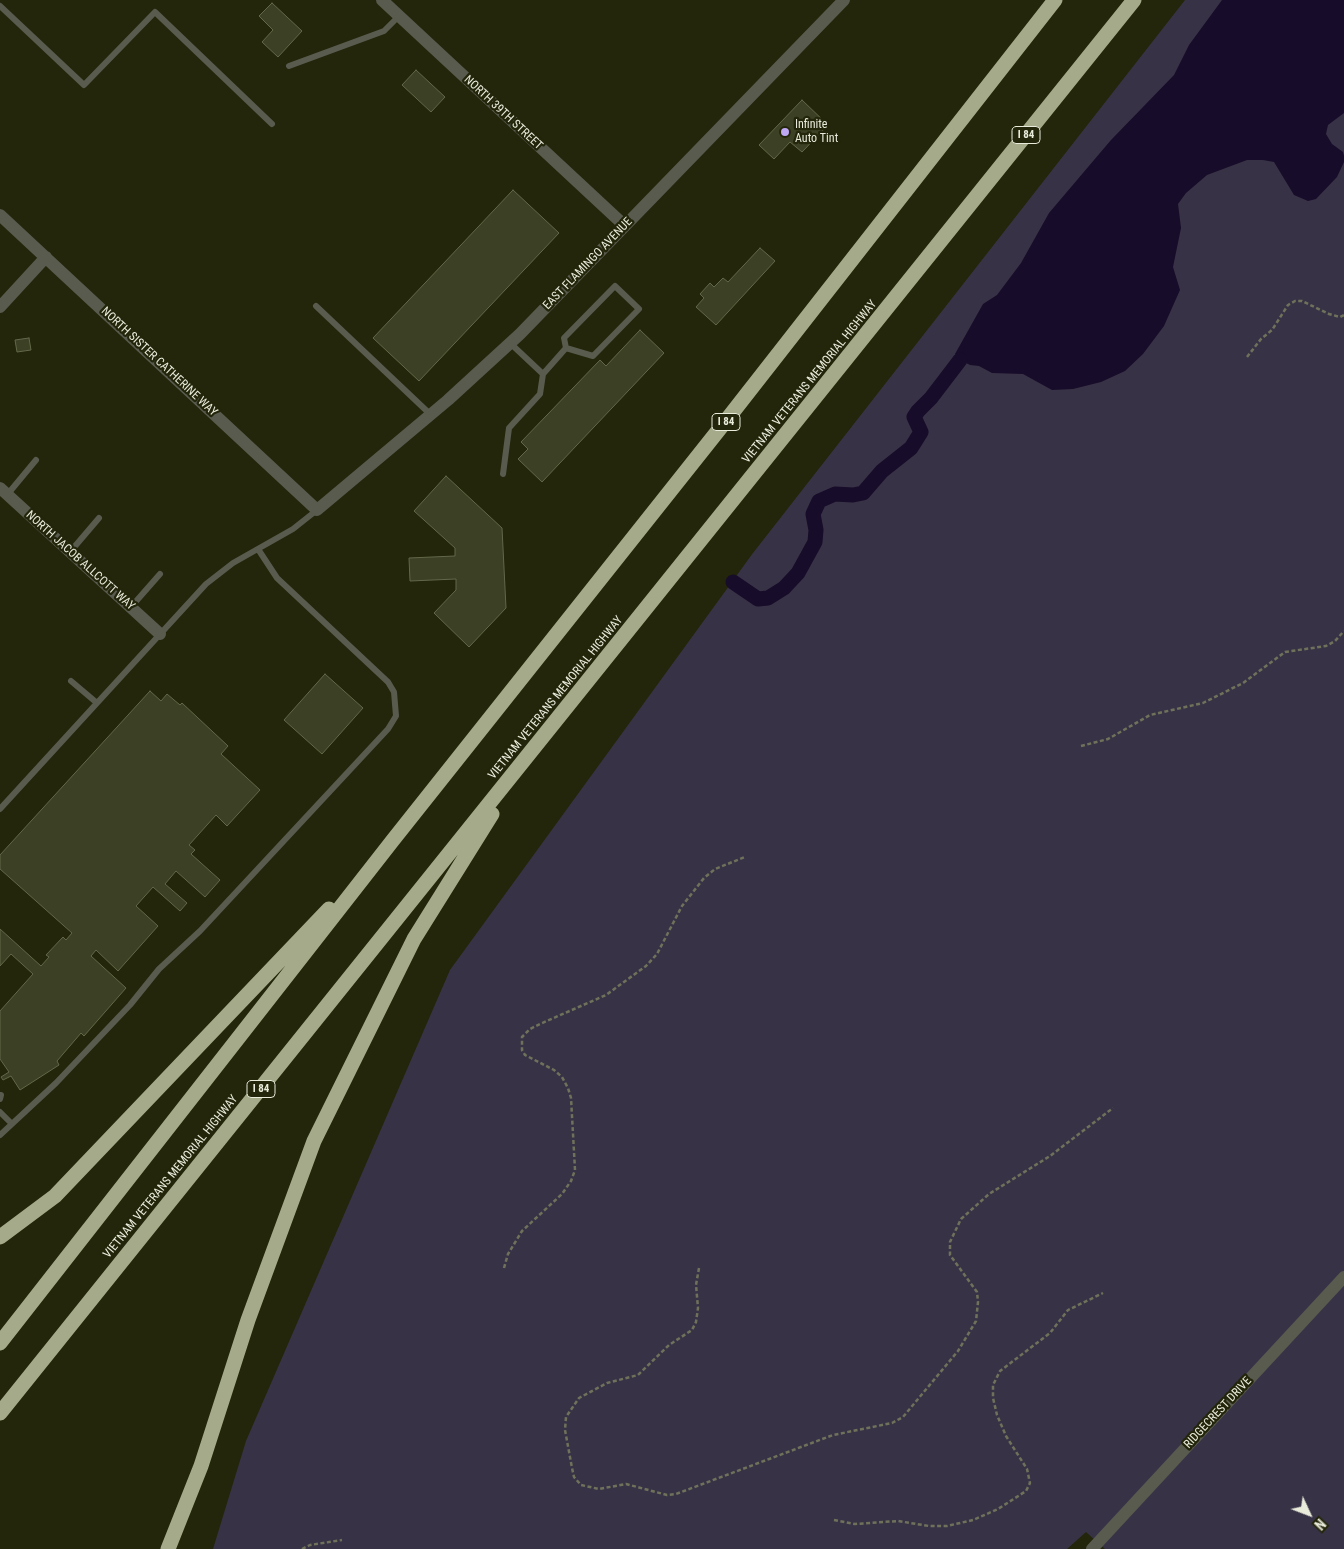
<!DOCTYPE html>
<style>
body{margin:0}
#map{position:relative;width:1344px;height:1549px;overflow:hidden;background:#23260a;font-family:"Roboto Condensed",sans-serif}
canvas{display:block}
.north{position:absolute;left:1284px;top:1489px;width:50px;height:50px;-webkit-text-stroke:4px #23260a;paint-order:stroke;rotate:133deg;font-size:14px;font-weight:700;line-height:20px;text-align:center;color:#e9ebdb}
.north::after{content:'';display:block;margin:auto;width:18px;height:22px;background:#e9ebdb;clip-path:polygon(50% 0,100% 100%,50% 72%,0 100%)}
</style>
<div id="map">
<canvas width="1344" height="1549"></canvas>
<div class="north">N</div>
</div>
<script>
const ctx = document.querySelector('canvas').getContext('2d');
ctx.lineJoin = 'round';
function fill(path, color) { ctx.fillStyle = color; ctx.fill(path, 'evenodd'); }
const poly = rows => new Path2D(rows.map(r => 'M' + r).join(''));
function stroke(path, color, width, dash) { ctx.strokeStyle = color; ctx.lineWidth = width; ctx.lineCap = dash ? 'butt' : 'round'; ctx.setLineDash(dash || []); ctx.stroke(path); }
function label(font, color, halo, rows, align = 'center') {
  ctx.font = font + ' "Roboto Condensed",sans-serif'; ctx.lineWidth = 4.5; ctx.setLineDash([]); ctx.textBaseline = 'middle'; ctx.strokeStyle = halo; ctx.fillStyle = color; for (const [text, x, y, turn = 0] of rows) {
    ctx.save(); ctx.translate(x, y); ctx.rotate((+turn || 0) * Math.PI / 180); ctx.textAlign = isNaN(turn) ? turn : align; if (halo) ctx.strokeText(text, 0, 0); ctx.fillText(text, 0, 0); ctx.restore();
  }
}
const green = poly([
 [1185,0,1344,0,1344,1549,1105,1549,1086,1532,1067,1549,213,1549,246,1441,450,970,753,553]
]);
const water = poly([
 [1222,0,1344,0,1344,113,1328,125,1326,134,1332,144,1343,152,1344,156,1344,162,1337,177,1316,199,1308,201,1294,195,1274,162,1263,160,1247,160,1207,175,1186,193,1178,204,1181,228,1173,267,1180,290,1164,326,1143,354,1125,371,1101,382,1073,389,1052,390,1023,374,992,373,979,366,970,365,960,360,955,354,983,304,997,295,1021,263,1049,213,1111,140,1174,75,1189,45]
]);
const canal = poly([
 [733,582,758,599,768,598,784,588,798,573,815,542,816,530,813,514,819,501,835,494,853,495,863,493,882,471,911,448,921,432,914,417,918,411,931,398,960,360]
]);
const building = poly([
 [272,3,302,31,278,57,262,42,273,30,259,16,272,3],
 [416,70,445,97,431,112,402,85,416,70],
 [802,100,828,125,802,152,790,142,774,159,759,145,802,100],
 [513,190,559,233,419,381,373,338,513,190],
 [760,248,775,261,716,325,696,307,704,298,700,294,710,283,714,287,723,278,728,282,760,248],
 [640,330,664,353,542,482,518,459,528,449,521,442,600,360,606,366,640,330],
 [29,338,31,350,17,352,15,340,29,338],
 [446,476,502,528,506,608,469,647,434,613,456,590,456,579,410,581,409,558,455,556,455,548,414,511,446,476],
 [325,674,363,708,322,754,284,720,325,674],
 [150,691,161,701,167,694,180,705,182,703,228,746,221,754,260,790,227,826,216,815,189,845,195,850,191,854,220,880,205,897,176,871,165,884,187,903,180,911,153,887,136,906,158,926,118,971,96,950,91,956,126,988,84,1036,81,1033,57,1061,59,1065,20,1090,11,1076,3,1080,1,1077,9,1072,0,1059,0,1011,33,974,11,954,0,966,0,929,41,966,49,957,46,955,63,937,66,940,72,933,0,869,0,855,150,691]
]);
const path = poly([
 [1247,357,1261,339,1272,330,1288,305,1295,301,1302,301,1329,314,1340,317,1344,315],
 [1081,746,1108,739,1150,715,1203,703,1243,683,1285,652,1326,646,1335,641,1344,631],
 [504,1268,508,1254,522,1231,562,1194,571,1181,575,1170,571,1098,568,1088,562,1077,554,1070,525,1055,522,1050,522,1037,530,1029,540,1024,606,995,646,966,657,954,682,906,704,878,715,869,745,857],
 [699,1268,696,1285,698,1308,696,1322,692,1330,669,1345,638,1375,607,1383,579,1398,566,1417,565,1430,572,1468,574,1477,581,1485,599,1489,626,1484,667,1495,676,1494,833,1435,892,1423,903,1417,958,1351,976,1321,978,1302,977,1292,950,1255,950,1242,961,1219,989,1194,1050,1156,1113,1108],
 [834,1520,855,1524,898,1521,929,1526,947,1526,973,1520,998,1509,1026,1491,1030,1483,1027,1469,1006,1436,997,1415,993,1398,993,1385,1000,1371,1050,1333,1068,1310,1103,1293],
 [302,1549,310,1545,342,1540]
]);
const lane = poly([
 [0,6,84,85,155,12,272,124],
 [289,66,384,31,399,16],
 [316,306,430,414],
 [510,343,543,374,566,348,593,356,639,309,615,286,564,338,566,348],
 [503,474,509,428,540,394,543,374],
 [7,495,36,460],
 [70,552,99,518],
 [131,607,160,574],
 [71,681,97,703],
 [0,809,206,584,233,563,293,529,317,510],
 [0,1099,1,1095],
 [0,1112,12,1124],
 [0,1135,56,1083,130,1005,159,969,200,931,388,729,396,716,394,692,388,682,277,578,258,549]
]);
const street = poly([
 [382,0,625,226],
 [0,215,317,510,448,400,520,334,844,0],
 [0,307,46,257],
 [0,488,160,634],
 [1092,1549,1344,1277]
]);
const highway = poly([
 [0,1237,55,1196,329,909],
 [0,1343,393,840,725,422,1055,0],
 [0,1413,1134,0],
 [168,1549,201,1466,248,1320,314,1141,414,939,492,814]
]);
const markers = [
 [785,132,5,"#bfa9f4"]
];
const shields = [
 [1026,135,28],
 [726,422,28],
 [261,1089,28]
];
const shieldNames = [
 ["I 84",1026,135],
 ["I 84",726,422],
 ["I 84",261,1089]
];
const streetNames = [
 ["NORTH 39TH STREET",503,113,43],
 ["EAST FLAMINGO AVENUE",588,264,-46],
 ["NORTH SISTER CATHERINE WAY",159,362,43],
 ["VIETNAM VETERANS MEMORIAL HIGHWAY",810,382,-51],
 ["NORTH JACOB ALLCOTT WAY",80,561,42],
 ["VIETNAM VETERANS MEMORIAL HIGHWAY",556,698,-51],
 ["VIETNAM VETERANS MEMORIAL HIGHWAY",171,1177,-51],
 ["RIDGECREST DRIVE",1218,1413,-47]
];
const poiNames = [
 ["Infinite",795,125],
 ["Auto Tint",795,139]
];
fill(green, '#383246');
fill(water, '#170c29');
stroke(canal, '#170c29', 15);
fill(building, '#3c4024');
stroke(building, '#64684b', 1);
stroke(path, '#6f725b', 2.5, [4, 2.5]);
stroke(lane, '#595b4f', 6);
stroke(street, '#595b4f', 12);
stroke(highway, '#a5aa8a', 15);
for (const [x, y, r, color] of markers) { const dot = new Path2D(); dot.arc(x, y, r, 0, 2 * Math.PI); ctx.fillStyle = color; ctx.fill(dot); stroke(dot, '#23260a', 2); }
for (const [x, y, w] of shields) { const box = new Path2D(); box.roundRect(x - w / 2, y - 8.5, w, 17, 4); ctx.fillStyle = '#23260a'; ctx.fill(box); stroke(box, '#e9ebdb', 1); }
label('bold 11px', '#e9ebdb', null, shieldNames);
label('12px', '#e9ebdb', '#23260a', streetNames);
label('12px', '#e9ebdb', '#23260a', poiNames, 'left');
</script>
